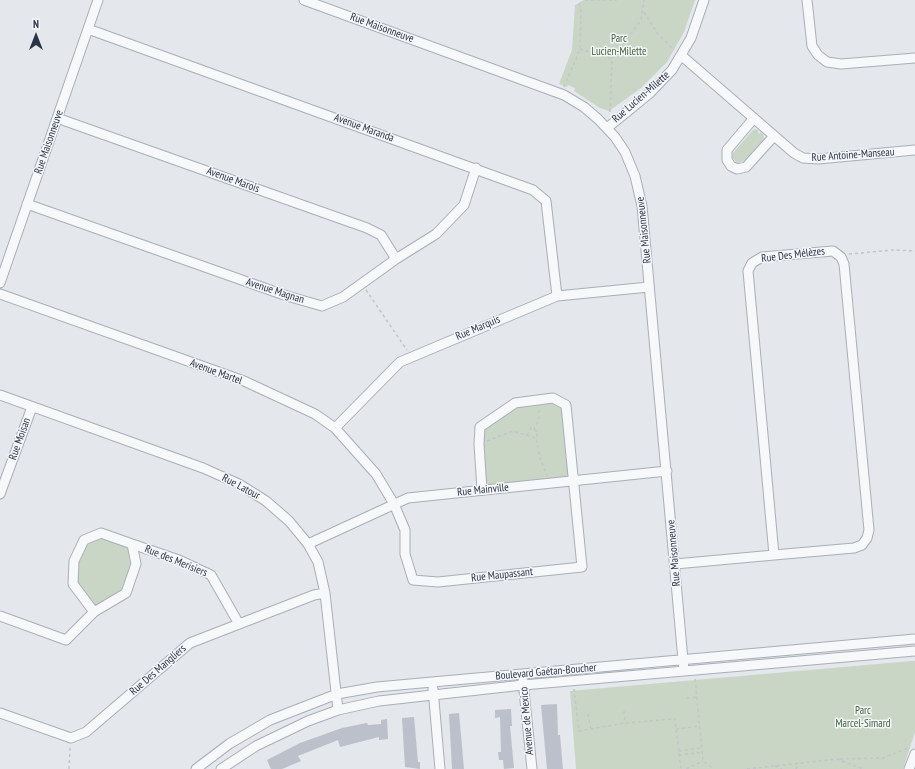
<!DOCTYPE html>
<meta charset="utf-8">
<style>
body{margin:0}
#map{position:relative;width:915px;height:769px;overflow:hidden;background:#e4e7ec;font-family:"PT Sans Narrow",sans-serif}
canvas{display:block}
.north{position:absolute;left:16px;top:16px;width:40px;height:40px;-webkit-text-stroke:3px #f4f6f9;paint-order:stroke;rotate:0deg;font-size:11px;font-weight:700;line-height:16px;text-align:center;color:#2b3445}
.north::after{content:'';display:block;margin:auto;width:14px;height:18px;background:#2b3445;clip-path:polygon(50% 0,100% 100%,50% 72%,0 100%)}
</style>
<div id="map">
<canvas width="915" height="769"></canvas>
<div class="north">N</div>
</div>
<script>
const ctx = document.querySelector('canvas').getContext('2d');
ctx.lineJoin = 'round';
function fill(path, color) { ctx.fillStyle = color; ctx.fill(path, 'evenodd'); }
const poly = rows => new Path2D(rows.map(r => 'M' + r).join(''));
function stroke(path, color, width, dash) { ctx.strokeStyle = color; ctx.lineWidth = width; ctx.lineCap = dash ? 'butt' : 'round'; ctx.setLineDash(dash || []); ctx.stroke(path); }
function label(font, color, halo, rows, align = 'center') {
  ctx.font = font + ' "PT Sans Narrow",sans-serif'; ctx.lineWidth = 3; ctx.setLineDash([]); ctx.textBaseline = 'middle'; ctx.strokeStyle = halo; ctx.fillStyle = color; for (const [text, x, y, turn = 0] of rows) {
    ctx.save(); ctx.translate(x, y); ctx.rotate((+turn || 0) * Math.PI / 180); ctx.textAlign = isNaN(turn) ? turn : align; if (halo) ctx.strokeText(text, 0, 0); ctx.fillText(text, 0, 0); ctx.restore();
  }
}
const green = poly([
 [584,0,695,0,684,32,667,62,641,88,609,111,600,108,574,91,575,88,568,85,567,87,559,84,572,50,575,5],
 [754,129,759,130,758,132,759,134,761,132,763,134,764,139,745,160,739,163,736,162,732,157,733,153],
 [553,398,566,405,572,479,482,490,480,427,515,403],
 [101,533,132,544,136,564,126,593,94,612,73,584,74,561,84,540],
 [912,661,915,661,915,732,903,769,576,769,570,691]
]);
const building = poly([
 [557,704,558,735,560,735,563,769,547,769,541,705],
 [511,709,512,726,510,726,514,768,504,769,503,760,499,760,498,752,501,752,500,717,495,718,495,710],
 [459,713,464,769,452,769,449,714],
 [414,717,418,762,420,762,420,769,405,767,402,718],
 [387,719,388,739,379,740,379,737,340,747,338,740,298,756,301,761,282,769,271,769,267,760,300,743,342,728,367,723,368,725,381,724,381,720]
]);
const path = poly([
 [585,0,617,0],
 [644,12,658,34,674,50],
 [580,49,612,59],
 [564,87,580,49,581,12,579,3],
 [610,112,612,59,641,20,644,0],
 [849,254,893,250,915,251],
 [366,290,407,350],
 [534,430,539,418,539,409],
 [527,435,531,428,538,432,536,438,540,458,547,476],
 [487,441,513,431,536,438],
 [695,679,703,761,714,769],
 [574,689,579,731,625,723,675,719,681,769],
 [687,698,698,697],
 [624,711,625,723],
 [588,714,591,730],
 [676,729,700,726],
 [679,751,702,748],
 [679,755,703,752],
 [840,759,883,758,910,747],
 [775,766,782,769],
 [69,769,70,747],
 [686,769,703,761],
 [747,769,837,759,863,769],
 [796,769,798,763]
]);
const minor = poly([
 [304,0,564,95,584,107,598,119,615,137,625,152,635,176,642,206,684,671],
 [807,0,812,46,818,55,827,62,841,64,915,58],
 [88,29,533,190,546,201,557,296],
 [682,56,794,153,803,158,818,159,915,150],
 [57,118,367,228,381,235,396,259],
 [754,118,727,150,727,160,731,166,737,169,746,167,774,136],
 [607,128,650,93,672,70,691,38,704,0],
 [27,204,287,296,322,306,343,297,396,259,436,234,464,205,476,168],
 [0,283,98,0],
 [0,294,244,381,315,414,335,428,376,474,394,504,405,530,405,554,413,580,438,582,582,567,566,405,553,398,515,403,480,427,479,444,482,490],
 [0,395,203,468,239,484,266,501,289,521,308,544,318,562,325,593,338,710],
 [335,428,400,362,557,296,649,287],
 [0,494,32,407],
 [132,544,179,560,211,575,239,624],
 [308,544,408,498,667,471],
 [675,564,774,555,854,548,862,545,867,538,869,530,844,264,841,257,833,251,762,257,752,263,748,271,774,555],
 [0,616,66,640,94,612,126,593,136,564,132,544,101,533,84,540,74,561,73,584,94,612],
 [523,681,532,769],
 [433,689,440,769],
 [0,713,71,738,86,732,190,643,314,595,325,593],
 [196,769,229,744,270,720,337,694,377,687,432,682,915,639],
 [221,769,256,746,308,721,338,710,379,701,523,685,915,651],
 [909,769,915,754]
]);
const streetNames = [
 ["Rue Maisonneuve",382,28,20],
 ["Rue Lucien-Milette",641,97,-41],
 ["Avenue Maranda",364,128,20],
 ["Rue Maisonneuve",49,142,-71],
 ["Rue Antoine-Manseau",853,155,-4],
 ["Avenue Marois",233,180,20],
 ["Rue Maisonneuve",644,230,-96],
 ["Rue Des Mélèzes",793,255,-7],
 ["Avenue Magnan",275,291,18],
 ["Rue Marquis",478,328,-23],
 ["Avenue Martel",216,372,20],
 ["Rue Moisan",20,439,-70],
 ["Rue Latour",241,487,28],
 ["Rue Mainville",483,490,-6],
 ["Rue Maisonneuve",674,553,-95],
 ["Rue des Merisiers",176,561,22],
 ["Rue Maupassant",502,575,-6],
 ["Rue Des Mangliers",158,670,-41],
 ["Boulevard Gaétan-Boucher",546,672,-5],
 ["Avenue de Mexico",527,721,-95]
];
const parkNames = [
 ["Parc",619,39],
 ["Lucien-Milette",619,52],
 ["Parc",863,711],
 ["Marcel-Simard",863,724]
];
fill(green, '#c9d6c5');
fill(building, '#bbc0ca');
stroke(minor, '#a9aeb7', 11);
stroke(path, '#c2c5cb', 1.5, [3, 3]);
stroke(minor, '#f7f8fa', 9);
label('11px', '#2b3445', '#f4f6f9', streetNames);
label('11px', '#3f6138', '#f4f6f9', parkNames);
</script>
